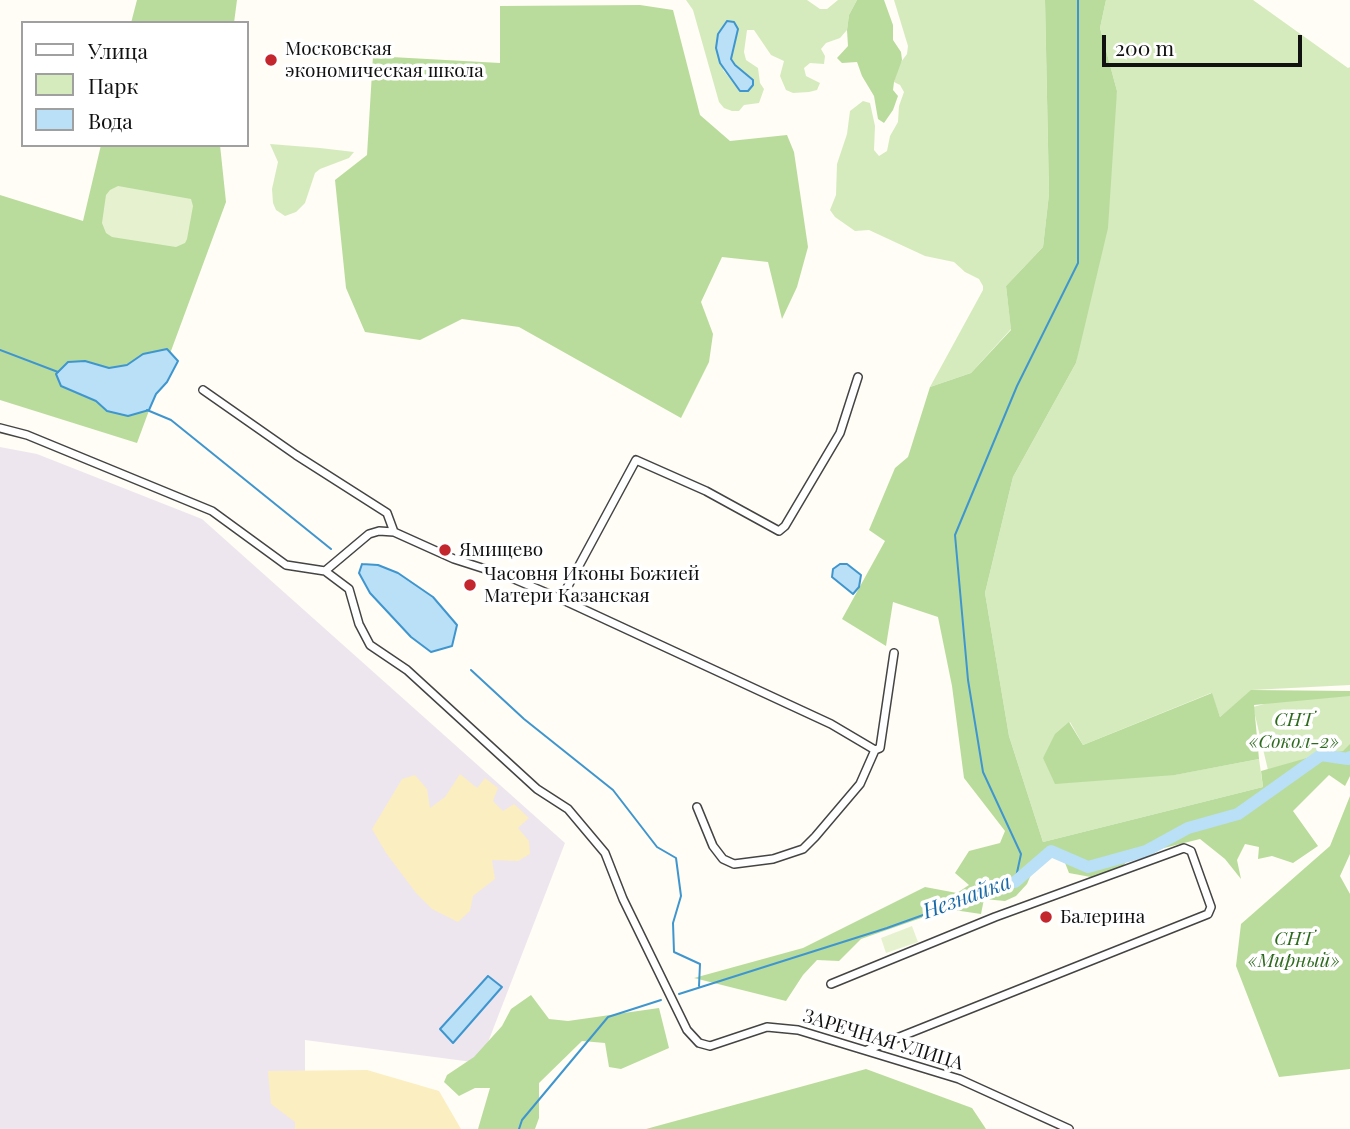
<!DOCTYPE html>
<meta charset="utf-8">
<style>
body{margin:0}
#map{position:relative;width:1350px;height:1129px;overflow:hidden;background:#fffdf5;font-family:"Playfair Display",serif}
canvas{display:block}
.legend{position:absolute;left:21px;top:21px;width:228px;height:126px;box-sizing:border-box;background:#fff;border:2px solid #a0a0a0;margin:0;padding:9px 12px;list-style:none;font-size:21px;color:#111}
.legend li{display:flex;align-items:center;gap:14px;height:35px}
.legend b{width:35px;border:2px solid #a0a0a0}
.scale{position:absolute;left:1102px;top:35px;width:200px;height:32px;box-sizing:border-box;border:4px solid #111;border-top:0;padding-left:9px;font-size:21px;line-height:24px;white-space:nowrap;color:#111;-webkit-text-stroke:5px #fff;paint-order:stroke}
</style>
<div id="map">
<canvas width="1350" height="1129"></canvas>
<ul class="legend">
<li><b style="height:9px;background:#fff"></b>Улица</li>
<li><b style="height:19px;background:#d5ebbd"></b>Парк</li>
<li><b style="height:19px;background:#b9e0f7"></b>Вода</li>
</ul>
<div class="scale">200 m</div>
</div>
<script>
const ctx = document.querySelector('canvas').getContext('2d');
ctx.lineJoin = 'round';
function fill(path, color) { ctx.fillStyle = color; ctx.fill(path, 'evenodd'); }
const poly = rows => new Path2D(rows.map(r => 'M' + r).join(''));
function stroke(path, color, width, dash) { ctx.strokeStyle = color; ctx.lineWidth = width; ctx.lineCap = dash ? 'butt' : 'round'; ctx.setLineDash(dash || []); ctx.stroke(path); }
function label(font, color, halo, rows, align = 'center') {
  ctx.font = font + ' "Playfair Display",serif'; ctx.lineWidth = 7; ctx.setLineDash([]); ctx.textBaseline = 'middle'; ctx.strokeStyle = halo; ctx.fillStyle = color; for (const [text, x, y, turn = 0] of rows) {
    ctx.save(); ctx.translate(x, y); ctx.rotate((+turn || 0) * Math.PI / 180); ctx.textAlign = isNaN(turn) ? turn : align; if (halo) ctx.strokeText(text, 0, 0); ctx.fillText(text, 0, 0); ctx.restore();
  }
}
const industrial = poly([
 [0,447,37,454,202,519,565,843,480,1063,305,1040,305,1129,0,1129]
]);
const green = poly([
 [686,0,807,0,820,9,827,9,838,0,857,0,849,15,847,30,840,38,826,43,821,49,825,56,824,64,810,63,804,68,806,76,820,83,817,90,809,92,793,93,786,90,780,76,784,61,771,55,754,30,747,30,744,52,746,60,758,68,760,83,764,89,759,103,744,105,739,111,732,111,724,108,719,102,693,10],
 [738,29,731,59,735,65,741,70,740,91,723,70],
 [894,0,1045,0,1049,194,1043,247,1006,286,1011,329,971,373,930,387,983,290,983,286,979,279,965,272,954,262,925,256,869,230,855,231,835,217,830,210,836,195,837,164,847,134,850,111,863,101,870,103,875,126,874,150,879,156,887,151,890,136,898,122,899,106,904,92,900,85,894,82,898,66,907,54,908,46],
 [1106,0,1253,0,1348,68,1350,67,1350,685,1252,690,1220,717,1211,693,1083,745,1070,722,1043,758,1174,775,1259,759,1263,787,1043,842,1009,736,985,593,1013,477,1076,363,1117,91,1100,28],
 [270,144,320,148,354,152,349,158,320,169,315,173,305,203,296,212,285,216,276,210,273,203,272,189,278,162],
 [1350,695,1350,755,1268,770,1253,707,1287,698]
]);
const forest = poly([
 [137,0,237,0,234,23,131,23],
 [857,0,884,0,893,25,893,40,901,52,902,60,894,82,893,90,898,96,893,110,884,123,878,119,874,96,862,76,857,62,842,63,837,58,848,46,847,30,849,15],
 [1045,0,1106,0,1100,28,1117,91,1108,228,1076,363,1013,477,985,593,1009,736,1043,842,1263,787,1261,771,1314,756,1343,751,1350,744,1350,776,1345,786,1329,775,1293,811,1318,846,1293,863,1272,856,1258,859,1259,847,1245,844,1237,860,1241,879,1225,859,1200,839,1132,856,1117,872,1096,878,1069,873,1060,850,1033,870,1027,884,1016,896,1005,901,984,899,981,914,947,909,861,939,839,961,817,960,803,975,786,1001,694,978,803,948,925,887,957,893,969,885,955,873,969,851,1000,843,1005,831,964,778,952,686,938,617,893,602,886,646,842,619,885,541,869,530,895,468,908,457,930,387,971,373,1011,330,1006,286,1043,247,1049,194],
 [640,5,673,10,700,115,730,141,787,135,794,152,808,247,797,287,782,319,768,262,722,257,701,302,713,334,709,362,681,418,519,327,462,319,420,340,365,332,346,288,335,180,367,155,373,56,500,63,500,6],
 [101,145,220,145,226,202,137,443,0,400,0,195,83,221],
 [1251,690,1350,691,1350,696,1254,705,1259,759,1175,775,1055,784,1043,758,1055,734,1069,722,1083,745,1212,693,1220,717],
 [1350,796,1350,854,1340,876,1350,894,1350,1069,1279,1077,1236,966,1241,924,1330,846],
 [531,995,549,1019,568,1021,659,1008,669,1048,621,1069,609,1067,605,1043,582,1041,539,1083,539,1118,535,1129,478,1129,490,1088,475,1088,459,1096,444,1082,447,1075,474,1057,502,1026,511,1009],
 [866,1069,972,1108,986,1129,646,1129]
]);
const sand = poly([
 [460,774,477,788,485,778,498,788,493,801,503,811,514,804,529,818,518,828,529,841,530,854,518,861,492,860,495,879,473,896,470,911,458,922,432,909,416,893,386,853,372,829,402,779,415,775,427,789,430,808,445,797],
 [367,1070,439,1091,461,1129,295,1129,295,1122,271,1104,268,1071]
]);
const pitch = poly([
 [118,186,191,199,193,206,187,239,185,243,176,247,112,237,106,233,102,223,106,195,110,190],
 [912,926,918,942,886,953,881,938]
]);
const water = poly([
 [727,21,734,22,738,29,731,59,735,65,753,80,753,85,748,91,740,91,720,63,716,48,718,34,727,21],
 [167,349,178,361,167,382,156,394,149,410,128,416,107,411,96,401,61,386,56,374,68,362,85,361,109,368,127,365,143,354,167,349],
 [362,564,378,565,398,573,433,597,457,625,452,646,431,652,411,637,370,593,359,573,362,564],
 [840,564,847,564,861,575,859,587,853,594,832,577,833,569,840,564],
 [488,976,502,987,453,1043,440,1029,488,976]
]);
const stream = poly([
 [0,350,58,372],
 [147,410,171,420,331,549],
 [471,670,524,719,613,790,657,847,676,858,681,896,673,923,674,952,700,964,699,986],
 [679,994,887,928,1015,882,1021,854,983,772,968,680,955,535,1017,386,1078,263,1078,0],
 [519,1129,522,1120,608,1017,661,1000]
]);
const river = poly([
 [1015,882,1051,851,1088,867,1146,851,1188,828,1238,814,1321,755,1348,759,1350,757]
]);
const minor = poly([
 [203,390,296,455,387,513,394,532],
 [0,428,27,435,212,511,286,565,325,571,349,589,359,624,370,645,407,670,537,789,568,809,605,853,623,899,687,1030,699,1043,710,1046,767,1027,798,1030,959,1079,1069,1129],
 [325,571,369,534,379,531,394,532,454,559,507,576,561,599,831,724,875,750],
 [561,599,636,460,706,491,779,531,785,526,840,433,858,377],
 [697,807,713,846,723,859,734,864,773,859,803,849,815,837,860,784,875,750,880,748,894,653],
 [831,984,995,917,1184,848,1191,851,1211,907,1208,914,867,1050]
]);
const markers = [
 [271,60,7,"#c4262e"],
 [445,550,7,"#c4262e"],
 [470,585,7,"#c4262e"],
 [1046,917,7,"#c4262e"]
];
const poiNames = [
 ["Московская",285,49],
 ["экономическая школа",285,71],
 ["Ямищево",459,550],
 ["Часовня Иконы Божией",484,574],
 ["Матери Казанская",484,596],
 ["Балерина",1060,917]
];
const parkNames = [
 ["СНТ",1294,720],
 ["«Сокол-2»",1294,742],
 ["СНТ",1294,939],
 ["«Мирный»",1294,961]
];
const streetNames = [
 ["ЗАРЕЧНАЯ УЛИЦА",883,1040,17]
];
const waterNames = [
 ["Незнайка",967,897,-20]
];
fill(industrial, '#eee6ef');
fill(green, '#d5ebbd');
fill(forest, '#b9dc9c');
fill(sand, '#fbeec1');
fill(pitch, '#e6f2cf');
fill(water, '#b9e0f7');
stroke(water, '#3f96cf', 2);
stroke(stream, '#3f96cf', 2);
stroke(river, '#b9e0f7', 12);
stroke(minor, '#444', 10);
stroke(minor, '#fff', 7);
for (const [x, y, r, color] of markers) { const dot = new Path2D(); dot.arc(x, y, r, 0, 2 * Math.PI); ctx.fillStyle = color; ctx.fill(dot); stroke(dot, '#fff', 2.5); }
label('19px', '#111', '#fff', poiNames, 'left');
label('italic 19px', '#2f6b1f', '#fff', parkNames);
label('19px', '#111', '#fff', streetNames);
label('italic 21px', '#1768a6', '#fff', waterNames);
</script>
